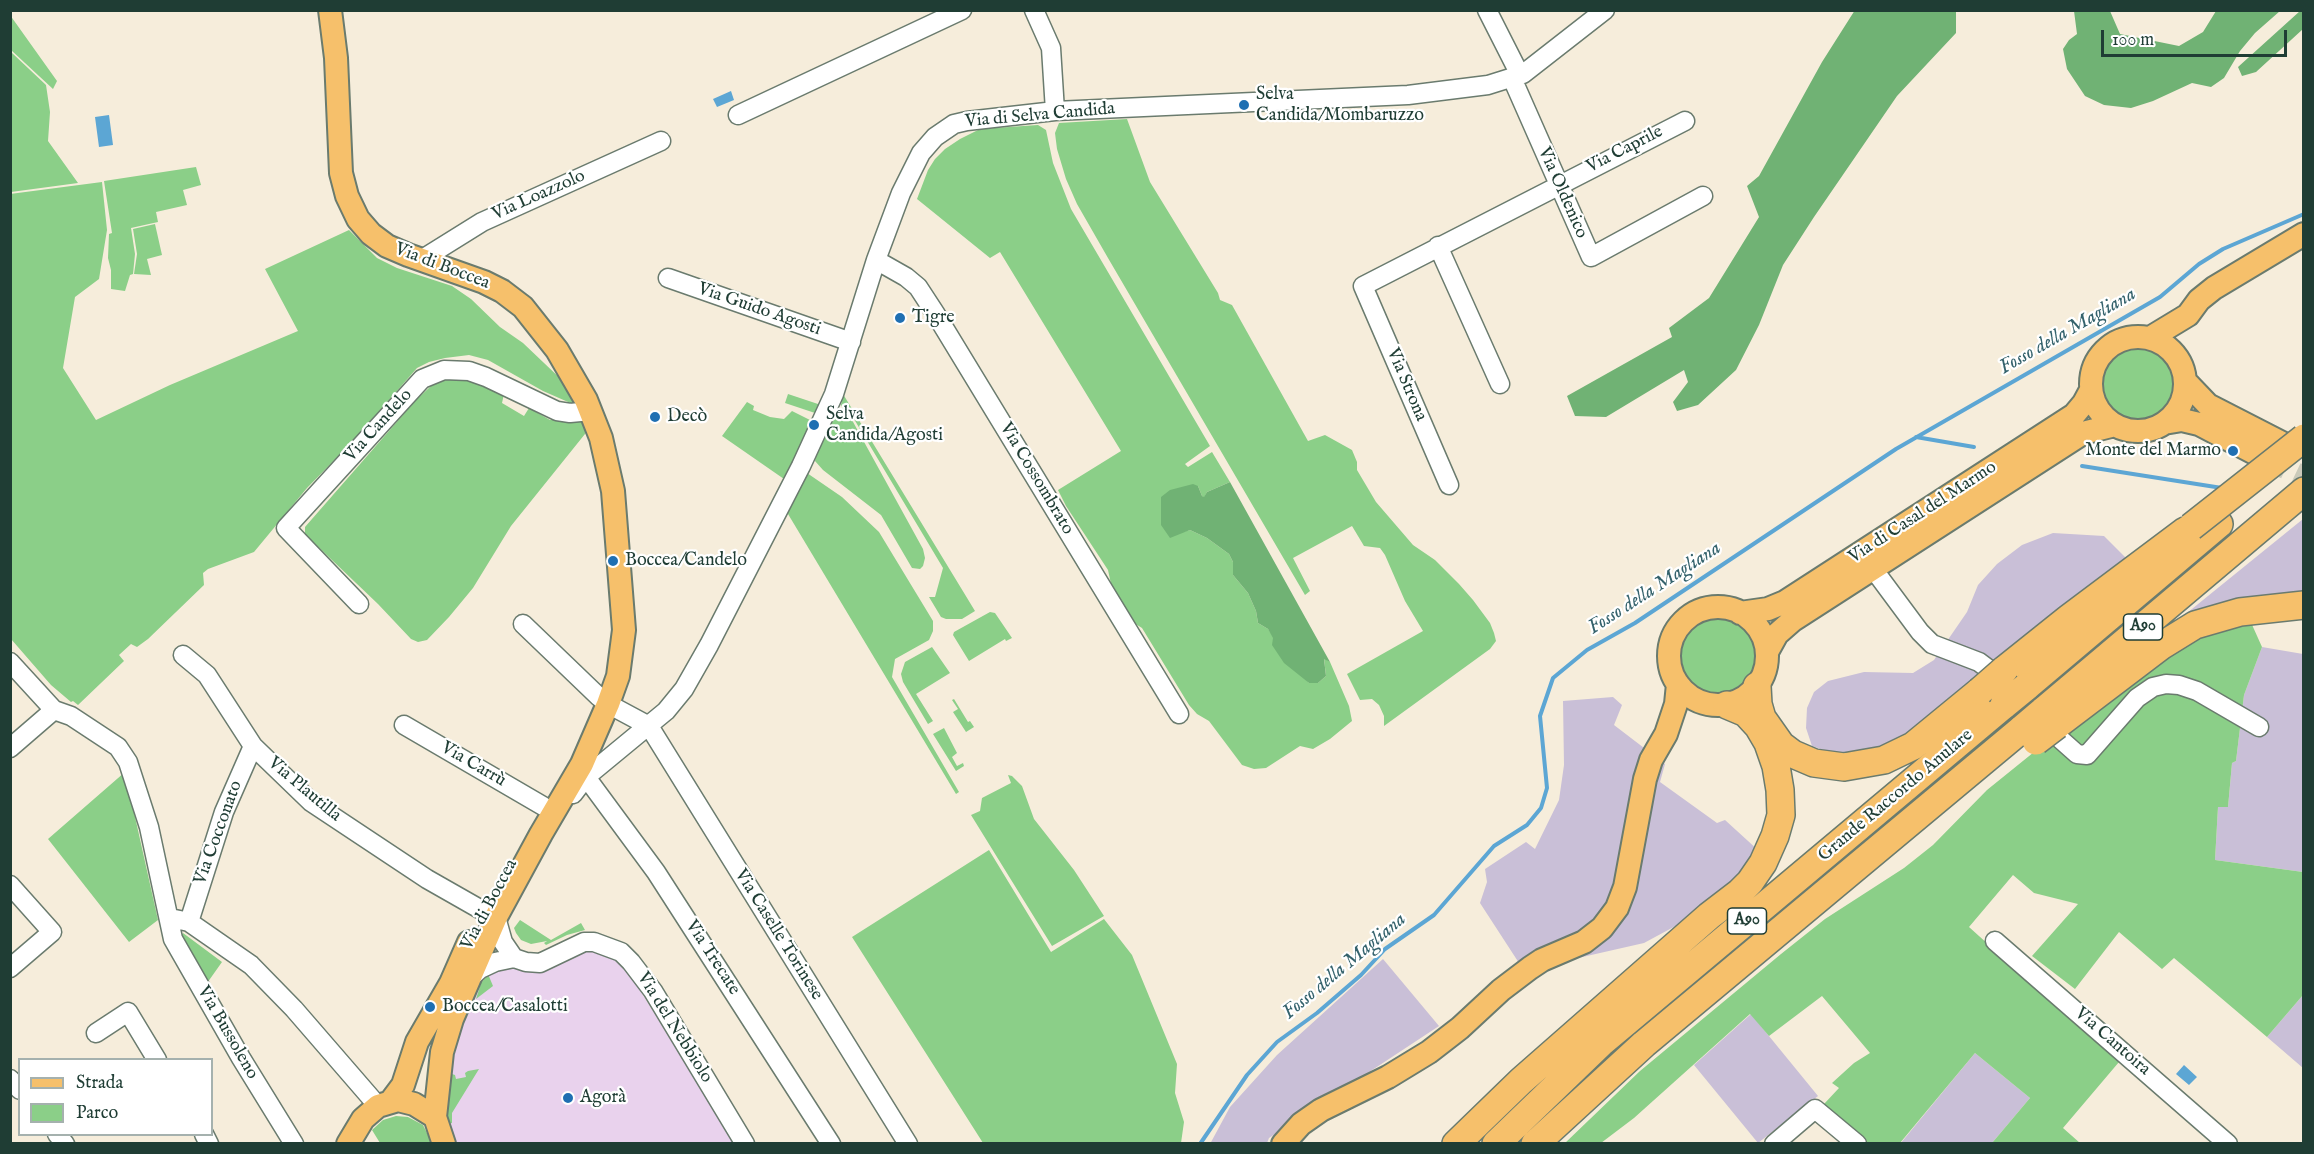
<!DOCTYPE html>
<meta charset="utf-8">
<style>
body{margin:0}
#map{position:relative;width:2314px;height:1154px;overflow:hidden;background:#f6eddb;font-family:"IM FELL English",serif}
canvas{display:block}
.frame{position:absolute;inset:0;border:12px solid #1f3d34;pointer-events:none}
.legend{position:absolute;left:18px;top:1058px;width:195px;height:78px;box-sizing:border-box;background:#fff;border:2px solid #a5b1ae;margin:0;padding:8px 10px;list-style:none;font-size:18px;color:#1f3d34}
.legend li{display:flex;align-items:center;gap:12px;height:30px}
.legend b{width:30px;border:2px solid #a5b1ae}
.scale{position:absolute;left:2101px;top:30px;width:186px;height:27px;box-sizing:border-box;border:3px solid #1f3d34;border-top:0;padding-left:8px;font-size:18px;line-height:21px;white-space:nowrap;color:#1f3d34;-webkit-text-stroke:4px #fff;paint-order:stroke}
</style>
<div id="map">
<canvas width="2314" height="1154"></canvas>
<div class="frame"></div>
<ul class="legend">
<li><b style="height:8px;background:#f6c06b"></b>Strada</li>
<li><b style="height:16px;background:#8bcf88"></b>Parco</li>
</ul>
<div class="scale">100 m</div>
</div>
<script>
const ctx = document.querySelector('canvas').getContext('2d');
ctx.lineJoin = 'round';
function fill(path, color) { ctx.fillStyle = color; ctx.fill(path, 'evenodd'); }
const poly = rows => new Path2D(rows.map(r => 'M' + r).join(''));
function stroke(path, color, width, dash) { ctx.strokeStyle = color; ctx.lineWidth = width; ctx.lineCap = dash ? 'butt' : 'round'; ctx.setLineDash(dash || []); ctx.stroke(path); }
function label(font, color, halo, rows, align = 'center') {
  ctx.font = font + ' "IM FELL English",serif'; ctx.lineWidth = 4.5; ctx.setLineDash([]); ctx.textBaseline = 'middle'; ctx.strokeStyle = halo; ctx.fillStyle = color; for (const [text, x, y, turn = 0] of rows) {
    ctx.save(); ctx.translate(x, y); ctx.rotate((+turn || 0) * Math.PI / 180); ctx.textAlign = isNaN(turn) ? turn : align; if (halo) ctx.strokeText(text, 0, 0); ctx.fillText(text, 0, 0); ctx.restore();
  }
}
const built = poly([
 [587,950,607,952,625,966,735,1143,448,1144,451,1040,476,980,490,967]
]);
const industrial = poly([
 [2303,519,2303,599,2166,630],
 [2053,533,2104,536,2128,560,1912,735,1877,752,1847,758,1812,746,1806,728,1807,708,1814,692,1828,681,1864,672,1913,673,1934,660,1967,612,1978,585,1997,564,2022,545],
 [2262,647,2303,654,2303,872,2215,860,2218,807,2228,807,2232,763,2236,761,2244,695],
 [1613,697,1622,705,1614,725,1665,764,1660,782,1717,823,1725,820,1759,851,1746,874,1694,916,1644,943,1556,963,1519,963,1480,903,1487,882,1485,869,1526,842,1535,849,1559,800,1564,765,1563,701],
 [1383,959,1439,1026,1269,1138,1267,1143,1210,1144,1230,1107,1277,1055],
 [2303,995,2303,1068,2267,1037],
 [1751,1014,1818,1096,1758,1143,1694,1065],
 [1975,1053,2030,1098,1992,1143,1900,1144]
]);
const green = poly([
 [10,15,57,81,53,89,11,50],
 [11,52,46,85,50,112,48,141,78,183,11,192],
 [1127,119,1150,182,1218,293,1220,300,1232,305,1308,441,1325,435,1352,450,1357,462,1357,470,1376,502,1413,545,1435,560,1459,584,1473,600,1490,623,1494,633,1496,641,1490,649,1384,726,1384,716,1379,705,1372,699,1360,700,1347,674,1423,631,1405,601,1385,555,1380,548,1364,546,1352,526,1293,558,1310,591,1305,595,1108,258,1077,204,1066,179,1057,149,1055,133,1059,123],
 [1038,125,1046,130,1053,163,1071,209,1210,446,1185,464,1188,467,1212,452,1230,482,1207,492,1204,498,1202,496,1198,486,1183,532,1190,530,1207,538,1229,554,1233,562,1233,575,1248,593,1256,611,1258,623,1268,629,1309,683,1318,683,1326,676,1324,658,1330,662,1349,706,1352,721,1330,739,1313,749,1300,746,1266,768,1254,769,1242,765,1209,721,1197,714,1189,705,1142,628,1134,623,1122,605,1111,584,1108,570,1066,506,1058,490,1121,451,1000,252,990,258,917,199,928,170,935,159,945,149,960,139,980,129],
 [196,167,201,185,183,190,187,205,156,212,158,222,131,228,135,254,133,274,130,275,125,291,111,289,111,270,108,258,109,234,112,233,104,181],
 [102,182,107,230,99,279,75,297,63,368,96,420,170,385,298,331,265,269,349,230,377,258,397,268,452,286,471,299,500,327,523,343,564,382,575,405,543,391,488,360,469,355,445,358,429,362,417,368,355,439,307,488,254,552,208,569,203,573,204,585,148,639,137,647,131,644,119,655,124,661,78,705,73,701,71,702,51,685,11,639,10,194],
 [155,224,162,255,147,259,151,275,134,274,137,254,133,229],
 '2102 383a38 38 0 1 1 76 0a38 38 0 1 1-76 0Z',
 [451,378,473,379,504,394,502,403,524,416,529,408,550,420,567,419,580,414,589,429,511,526,473,588,449,617,427,640,418,642,411,639,378,604,312,541,305,534,305,527,416,400,431,386],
 [788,394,821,405,818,414,785,403],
 [843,394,975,611,962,619,946,619,941,617,929,597,935,597,943,568,848,409,852,420,923,549,925,558,923,566,920,569,912,568,881,515,823,470,815,461,816,453,838,411,846,421,848,419,841,405],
 [747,402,754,406,753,410,770,417,784,419,792,411,814,422,784,479,722,436],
 [807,473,842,497,879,532,933,621,933,631,929,640,895,659,892,677,959,792,956,794,785,509],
 [990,612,995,613,1012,638,1006,641,1005,639,969,661,953,635,954,632],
 [2249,618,2262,647,2244,695,2236,761,2232,763,2228,807,2218,807,2215,860,2303,872,2303,995,2267,1037,2174,958,2162,969,2119,932,2075,989,2032,956,2078,904,2034,893,2013,875,1969,927,2119,1062,2063,1128,2080,1143,1992,1143,2030,1098,1975,1053,1900,1143,1868,1143,1824,1104,1839,1088,1832,1083,1854,1063,1870,1053,1822,996,1769,1036,1750,1014,1634,1118,1601,1143,1564,1144,1640,1071,1781,954,1825,919,1904,868,1933,845,1987,790,2065,727,2195,637],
 '1681 656a37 37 0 1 1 74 0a37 37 0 1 1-74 0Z',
 [932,647,950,673,916,694,933,721,928,724,903,682,901,674,905,662],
 [954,699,968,722,970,721,974,727,966,732,953,712,958,709,952,700],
 [944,728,957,753,952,757,957,766,963,763,964,766,956,771,933,734],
 [125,772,158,920,129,942,48,839],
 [1008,775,1012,776,1022,786,1034,819,1074,870,1104,916,1052,946,971,815,980,811,982,798,1011,783],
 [989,850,1051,952,1104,919,1132,955,1177,1064,1175,1093,1184,1122,1181,1143,983,1143,852,937],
 [520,920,551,940,581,923,585,930,567,935,546,945,544,943,547,941,531,944,521,940,516,933,514,928],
 [183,933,222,962,205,986,178,939],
 [488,974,493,986,476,999,481,983],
 [479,1069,452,1113,452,1123,448,1124,446,1119,449,1073,455,1075,456,1079,466,1077,465,1073,468,1071],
 [396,1116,408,1117,423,1125,432,1143,380,1143,372,1130,383,1120]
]);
const forest = poly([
 [1855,10,1956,11,1956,33,1897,96,1814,217,1783,265,1759,325,1736,370,1698,405,1677,411,1673,402,1688,382,1684,370,1606,417,1575,416,1567,396,1672,337,1669,328,1709,298,1759,217,1747,186,1759,176,1822,62],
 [2074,11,2110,11,2120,34,2179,46,2203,32,2216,11,2280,11,2255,33,2240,51,2224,78,2211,87,2192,83,2153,101,2131,108,2104,105,2085,96,2067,69,2063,49,2069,40,2077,34],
 [2300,11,2303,11,2303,29,2256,72,2242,76,2238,67],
 [1230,482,1330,662,1324,659,1326,676,1318,683,1309,683,1284,663,1272,645,1273,638,1268,629,1258,623,1256,611,1248,593,1233,575,1233,562,1229,554,1207,538,1190,530,1170,538,1161,525,1161,497,1170,490,1193,484,1198,486,1202,496,1204,497,1207,492]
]);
const water = poly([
 [731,91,734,100,717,107,713,99],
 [109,115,113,145,99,147,95,117],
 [2184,1065,2197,1077,2189,1085,2176,1074]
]);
const stream = poly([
 [1916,437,1974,447],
 [2082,466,2222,488],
 [1200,1144,1247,1075,1277,1042,1317,1013,1361,975,1385,949,1434,915,1494,846,1527,825,1541,808,1547,788,1540,716,1553,678,1587,650,1635,623,1896,449,2160,297,2199,264,2223,249,2304,214]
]);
const majorTunnel = poly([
 [2266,459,2304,477]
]);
const minor = poly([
 [1034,10,1051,48,1055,111],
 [1487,10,1520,75],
 [1512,78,1591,257,1703,196],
 [738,115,962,10],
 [1438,246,1500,384],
 [421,260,482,222,661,141],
 [876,260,906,277,918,287,935,313,1179,714],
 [668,278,851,342],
 [1449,485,1363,286,1685,121],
 [1874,570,1920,632,1932,644,1979,662,1987,668],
 [359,604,286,528,422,379,444,370,469,371,486,377,557,411,570,413,591,411],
 [523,624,599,697,608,704,649,726],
 [183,655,207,675,253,746,311,802,427,879,485,912],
 [10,662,54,710],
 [54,710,71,716,118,747,128,762,149,827,173,939,241,1058,294,1144],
 [404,725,543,806],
 [649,726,908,1144],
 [2059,738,2077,754,2087,755,2137,698,2153,687,2166,684,2179,685,2197,691,2259,727],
 [10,748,54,710],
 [586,777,656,872,831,1144],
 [573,794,586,777,666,711,684,689,709,645,801,466,834,394,876,260,901,193,921,153,935,137,954,124,967,121,1055,111,1408,95,1488,85,1523,74,1605,10],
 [10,885,52,932,10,968],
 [496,917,503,942,514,958],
 [170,918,189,922,251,965,294,1009,378,1106],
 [189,922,224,812,253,746],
 [1995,941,2228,1144],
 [470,978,480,969,495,962,514,958,526,962,540,963,584,942,594,942,621,952,631,962,653,991,745,1144],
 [96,1033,128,1012,157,1060],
 [10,1079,20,1090],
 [57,1134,65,1144],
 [204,1134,209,1144],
 [1774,1144,1815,1109,1857,1144]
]);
const major = poly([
 [330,10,336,58,341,173,347,196,358,219,371,234,387,246,408,255,484,282,502,291,523,307,557,350,586,400,601,438,613,491,624,630,618,676,608,704,582,764,541,834,496,917,452,1019,442,1052,435,1117],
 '2091 384a47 47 0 1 1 94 0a47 47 0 1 1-94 0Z',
 [2150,338,2188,315,2199,300,2214,288,2304,234],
 [2186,382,2208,405,2284,444],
 [2164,423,2182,420,2199,424,2266,459],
 '1669 656a49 49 0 1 1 98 0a49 49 0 1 1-98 0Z',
 [1740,613,1768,609,1785,602,2074,415,2084,403,2091,390],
 [1767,652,1777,634,1793,620,2083,433,2115,425],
 [391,1101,403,1085,417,1042,451,983,469,942],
 [348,1144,363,1119,378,1106,398,1100,414,1104,435,1117,444,1144],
 [1283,1144,1301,1124,1321,1110,1388,1077,1429,1052,1460,1028,1501,990,1530,968,1542,960,1584,942,1602,928,1617,908,1625,887,1645,779,1651,760,1666,734,1676,704,1678,684]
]);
const highway = poly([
 [2004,670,2069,618,2185,531],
 [1757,686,1758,704,1762,718,1781,745,1793,754,1814,763,1844,767,1884,760,1913,746,1980,691],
 [2026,687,2219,524],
 [2043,711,2304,491],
 [2057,725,2161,646,2195,625,2240,612,2304,605],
 [1456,1144,1521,1081,1709,916,1739,893,1750,882,1763,863,1775,836,1781,815,1780,790,1776,766,1768,743,1758,726,1746,713,1727,705],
 [1496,1144,1601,1043,2004,705],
 [1535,1144,1644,1044,2023,728]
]);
const highwayBridge = poly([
 [2191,527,2304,438],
 [1980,691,2004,670],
 [2004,705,2026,687],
 [2023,728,2043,711],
 [2036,741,2057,725]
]);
const markers = [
 [1244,105,6,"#1f6fb2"],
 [900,318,6,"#1f6fb2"],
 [655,417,6,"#1f6fb2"],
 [814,425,6,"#1f6fb2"],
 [2233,451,6,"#1f6fb2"],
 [613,561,6,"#1f6fb2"],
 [430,1007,6,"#1f6fb2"],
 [568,1098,6,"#1f6fb2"]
];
const shields = [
 [2143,627,39],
 [1747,921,39]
];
const shieldNames = [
 ["A90",2143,627],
 ["A90",1747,921]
];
const poiNames = [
 ["Selva",1256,95],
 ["Candida/Mombaruzzo",1256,116],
 ["Tigre",912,318],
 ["Selva",826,415],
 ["Candida/Agosti",826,436],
 ["Decò",667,417],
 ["Monte del Marmo",2221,451,"right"],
 ["Boccea/Candelo",625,561],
 ["Boccea/Casalotti",442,1007],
 ["Agorà",580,1098]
];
const streetNames = [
 ["Via di Selva Candida",1040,116,-5],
 ["Via Caprile",1625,150,-27],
 ["Via Oldenico",1562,193,66],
 ["Via Loazzolo",539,196,-24],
 ["Via di Boccea",442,267,21],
 ["Via Guido Agosti",759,310,19],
 ["Via Strona",1406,385,67],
 ["Via Candelo",379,426,-48],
 ["Via Cossombrato",1036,479,59],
 ["Via di Casal del Marmo",1923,513,-33],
 ["Via Carrù",473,765,30],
 ["Via Plautilla",304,790,40],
 ["Grande Raccordo Anulare",1896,796,-40],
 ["Via Cocconato",219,833,-70],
 ["Via di Boccea",490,905,-62],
 ["Via Caselle Torinese",778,935,58],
 ["Via Trecate",712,958,57],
 ["Via del Nebbiolo",674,1028,58],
 ["Via Bussoleno",227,1033,60],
 ["Via Cantoira",2112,1042,41]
];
const waterNames = [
 ["Fosso della Magliana",2068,332,-30],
 ["Fosso della Magliana",1655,589,-33],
 ["Fosso della Magliana",1345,967,-40]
];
fill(built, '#e9d2ed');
fill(industrial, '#c9bfd7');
fill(green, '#8bcf88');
fill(forest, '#70b274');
fill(water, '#5ca6d4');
stroke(stream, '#5ca6d4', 4);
stroke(majorTunnel, '#cbcaba', 22, [22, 11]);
stroke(minor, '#6a7b6e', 21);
stroke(major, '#6a7b6e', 26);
stroke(highway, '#6a7b6e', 30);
stroke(minor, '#fff', 18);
stroke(major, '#f6c06b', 22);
stroke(highway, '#f6c06b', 27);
stroke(highwayBridge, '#6a7b6e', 30, []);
stroke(highwayBridge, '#f6c06b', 27);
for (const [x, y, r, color] of markers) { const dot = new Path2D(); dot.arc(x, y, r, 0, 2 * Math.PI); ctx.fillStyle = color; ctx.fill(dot); stroke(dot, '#fff', 2); }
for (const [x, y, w] of shields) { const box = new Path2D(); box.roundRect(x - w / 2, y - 13, w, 26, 4.5); ctx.fillStyle = '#fff'; ctx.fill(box); stroke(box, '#1f3d34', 1.5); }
label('bold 16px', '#1f3d34', null, shieldNames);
label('18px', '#1f3d34', '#fff', poiNames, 'left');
label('18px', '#1f3d34', '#fff', streetNames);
label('italic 20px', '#34626c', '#fff', waterNames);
</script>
